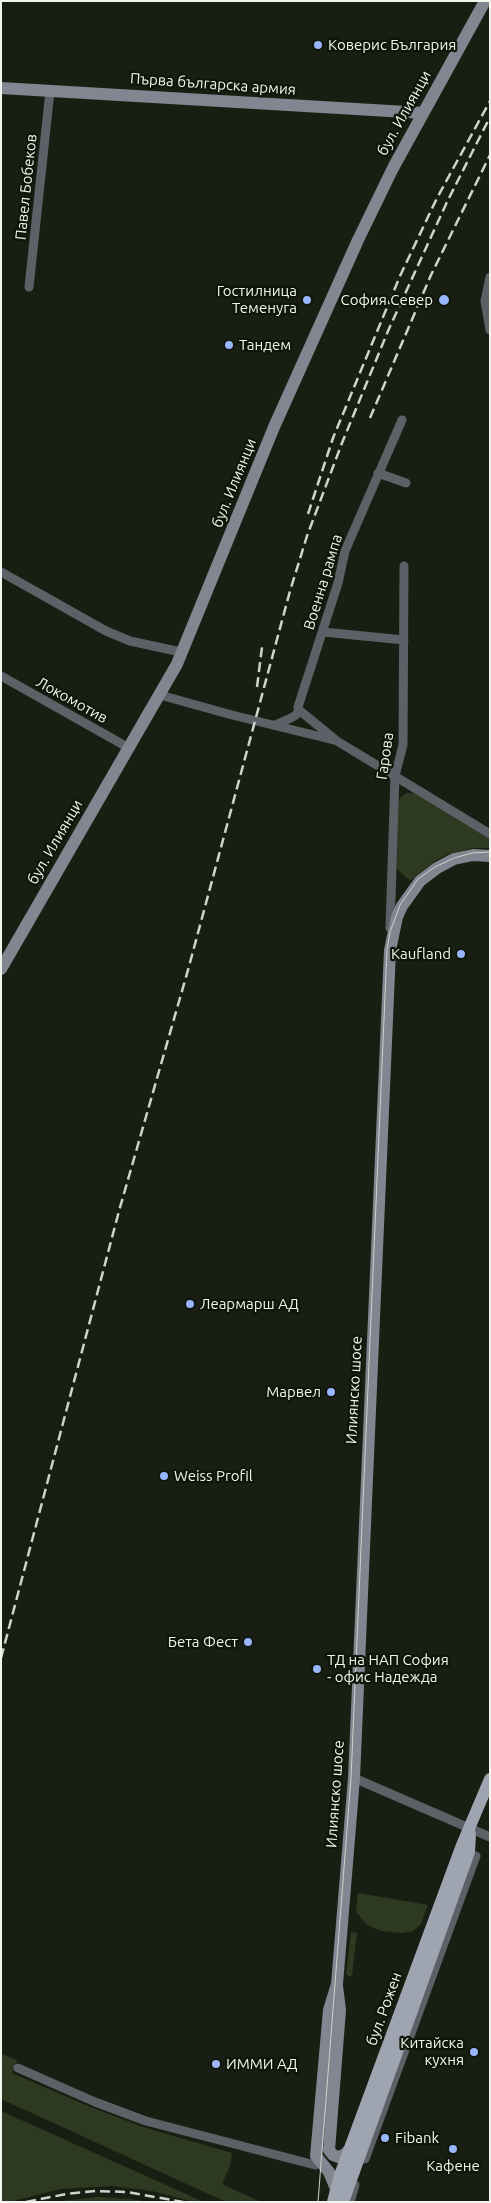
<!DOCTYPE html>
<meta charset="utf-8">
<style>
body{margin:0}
#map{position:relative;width:491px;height:2203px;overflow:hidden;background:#191e13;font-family:Ubuntu,sans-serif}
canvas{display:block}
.frame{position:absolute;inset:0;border:2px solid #f1f5ed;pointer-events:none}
</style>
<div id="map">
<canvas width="491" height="2203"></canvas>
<div class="frame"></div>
</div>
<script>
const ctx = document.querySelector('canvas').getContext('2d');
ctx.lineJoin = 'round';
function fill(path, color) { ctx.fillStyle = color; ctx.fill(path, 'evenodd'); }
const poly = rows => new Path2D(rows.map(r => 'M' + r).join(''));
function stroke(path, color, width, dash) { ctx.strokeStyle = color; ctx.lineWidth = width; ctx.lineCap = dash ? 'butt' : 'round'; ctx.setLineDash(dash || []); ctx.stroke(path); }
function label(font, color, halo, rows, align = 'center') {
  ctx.font = font + ' Ubuntu,sans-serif'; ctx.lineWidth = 4.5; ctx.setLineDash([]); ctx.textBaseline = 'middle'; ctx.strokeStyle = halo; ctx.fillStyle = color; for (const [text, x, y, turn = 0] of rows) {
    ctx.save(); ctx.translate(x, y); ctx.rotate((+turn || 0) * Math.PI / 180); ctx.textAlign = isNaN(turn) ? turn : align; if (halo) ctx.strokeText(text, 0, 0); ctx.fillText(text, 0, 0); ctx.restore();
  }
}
const green = poly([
 [407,793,415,793,490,839,490,848,473,848,448,854,435,861,410,881,397,869,398,801,402,796],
 [358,1893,428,1905,421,1924,413,1931,402,1933,381,1931,367,1925,356,1912],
 [351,1932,357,1933,352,1975,350,1977,346,1974],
 [1,2054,17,2060,12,2073,88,2106,143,2127,232,2153,230,2166,222,2184,261,2202,226,2202,1,2099],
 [1,2111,204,2202,195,2202,152,2191,112,2186,61,2189,9,2202,1,2202],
 [98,2197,131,2199,146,2202,52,2202]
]);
const street = poly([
 [490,277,485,301,490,330],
 [29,287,50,91],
 [402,420,345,551,338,583,298,707,299,710,337,741,490,834],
 [378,473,406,483],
 [1,572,106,631,130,641,181,652],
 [323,632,404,640],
 [1,676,129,748],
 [160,695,232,715,334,740],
 [275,725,291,718,296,715,299,710],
 [390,928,395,776,403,745,404,566],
 [354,1778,490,1837],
 [18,2068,95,2102,146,2121,315,2165,316,2156],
 [365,2159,476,1856],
 [350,2202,355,2185]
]);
const secondary = poly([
 [1,88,423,113],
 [1,969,177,664,274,427,358,240,393,168,485,1],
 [337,1986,340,2010,329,2150,333,2155,338,2157,344,2155,349,2150],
 [336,2189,329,2172,316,2156,329,2010,337,1984,354,1778,390,950,397,917,402,906,420,881,437,868,454,859,473,855,490,856]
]);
const primary = poly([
 [333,2202,340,2175,462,1845,490,1779],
 [343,2202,469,1852,470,1834]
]);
const tram = poly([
 [318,2202,351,1778,387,950,390,932,400,905,418,879,435,867,454,858,472,853,490,852]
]);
const rail = poly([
 [370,418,431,275,490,155],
 [308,514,333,438,400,276,437,198,490,101],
 [257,687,262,647],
 [1,1658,119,1211,188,970,290,591,307,536,342,443,388,331,447,202,490,117],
 [26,2202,66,2194,96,2191,127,2192,183,2202]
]);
const markers = [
 [318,45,5,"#98b6fd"],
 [307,300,5,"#98b6fd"],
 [444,300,6,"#98b6fd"],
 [229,345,5,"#98b6fd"],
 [461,954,5,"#98b6fd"],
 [190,1304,5,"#98b6fd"],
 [331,1392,5,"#98b6fd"],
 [164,1476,5,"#98b6fd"],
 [248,1642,5,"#98b6fd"],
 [317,1669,5,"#98b6fd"],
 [474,2052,5,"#98b6fd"],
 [216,2064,5,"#98b6fd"],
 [385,2138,5,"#98b6fd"],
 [453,2149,5,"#98b6fd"]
];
const poiNames = [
 ["Коверис България",328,45],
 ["Гостилница",297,291,"right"],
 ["Теменуга",297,308,"right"],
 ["София Север",433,300,"right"],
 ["Тандем",239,345],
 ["Kaufland",451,954,"right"],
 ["Леармарш АД",200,1304],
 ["Марвел",321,1392,"right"],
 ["Weiss Profil",174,1476],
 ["Бета Фест",238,1642,"right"],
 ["ТД на НАП София",327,1660],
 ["- офис Надежда",327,1677],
 ["Китайска",464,2043,"right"],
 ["кухня",464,2060,"right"],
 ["ИММИ АД",226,2064],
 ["Fibank",395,2138],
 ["Кафене",453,2166,"center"]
];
const streetNames = [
 ["Първа българска армия",213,84,4],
 ["бул. Илиянци",404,113,-61],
 ["Павел Бобеков",26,187,-84],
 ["бул. Илиянци",234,483,-68],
 ["Военна рампа",323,582,-73],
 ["Локомотив",72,700,29],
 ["Гарова",385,756,-82],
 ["бул. Илиянци",55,842,-60],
 ["Илиянско шосе",354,1390,-87],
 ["Илиянско шосе",335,1794,-86],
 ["бул. Рожен",384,2009,-70]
];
fill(green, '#2d3920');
stroke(street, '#5d6066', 9);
stroke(secondary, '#828690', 12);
stroke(primary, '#9fa4b1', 12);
stroke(tram, '#cfd3cb', 1);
stroke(rail, '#cfd3cb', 2.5, [10, 5]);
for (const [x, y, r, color] of markers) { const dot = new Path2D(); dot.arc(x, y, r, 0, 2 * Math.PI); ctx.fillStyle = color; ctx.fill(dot); stroke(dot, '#10150a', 2); }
label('15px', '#f1f5ed', '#10150a', poiNames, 'left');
label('15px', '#f1f5ed', '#10150a', streetNames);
</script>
